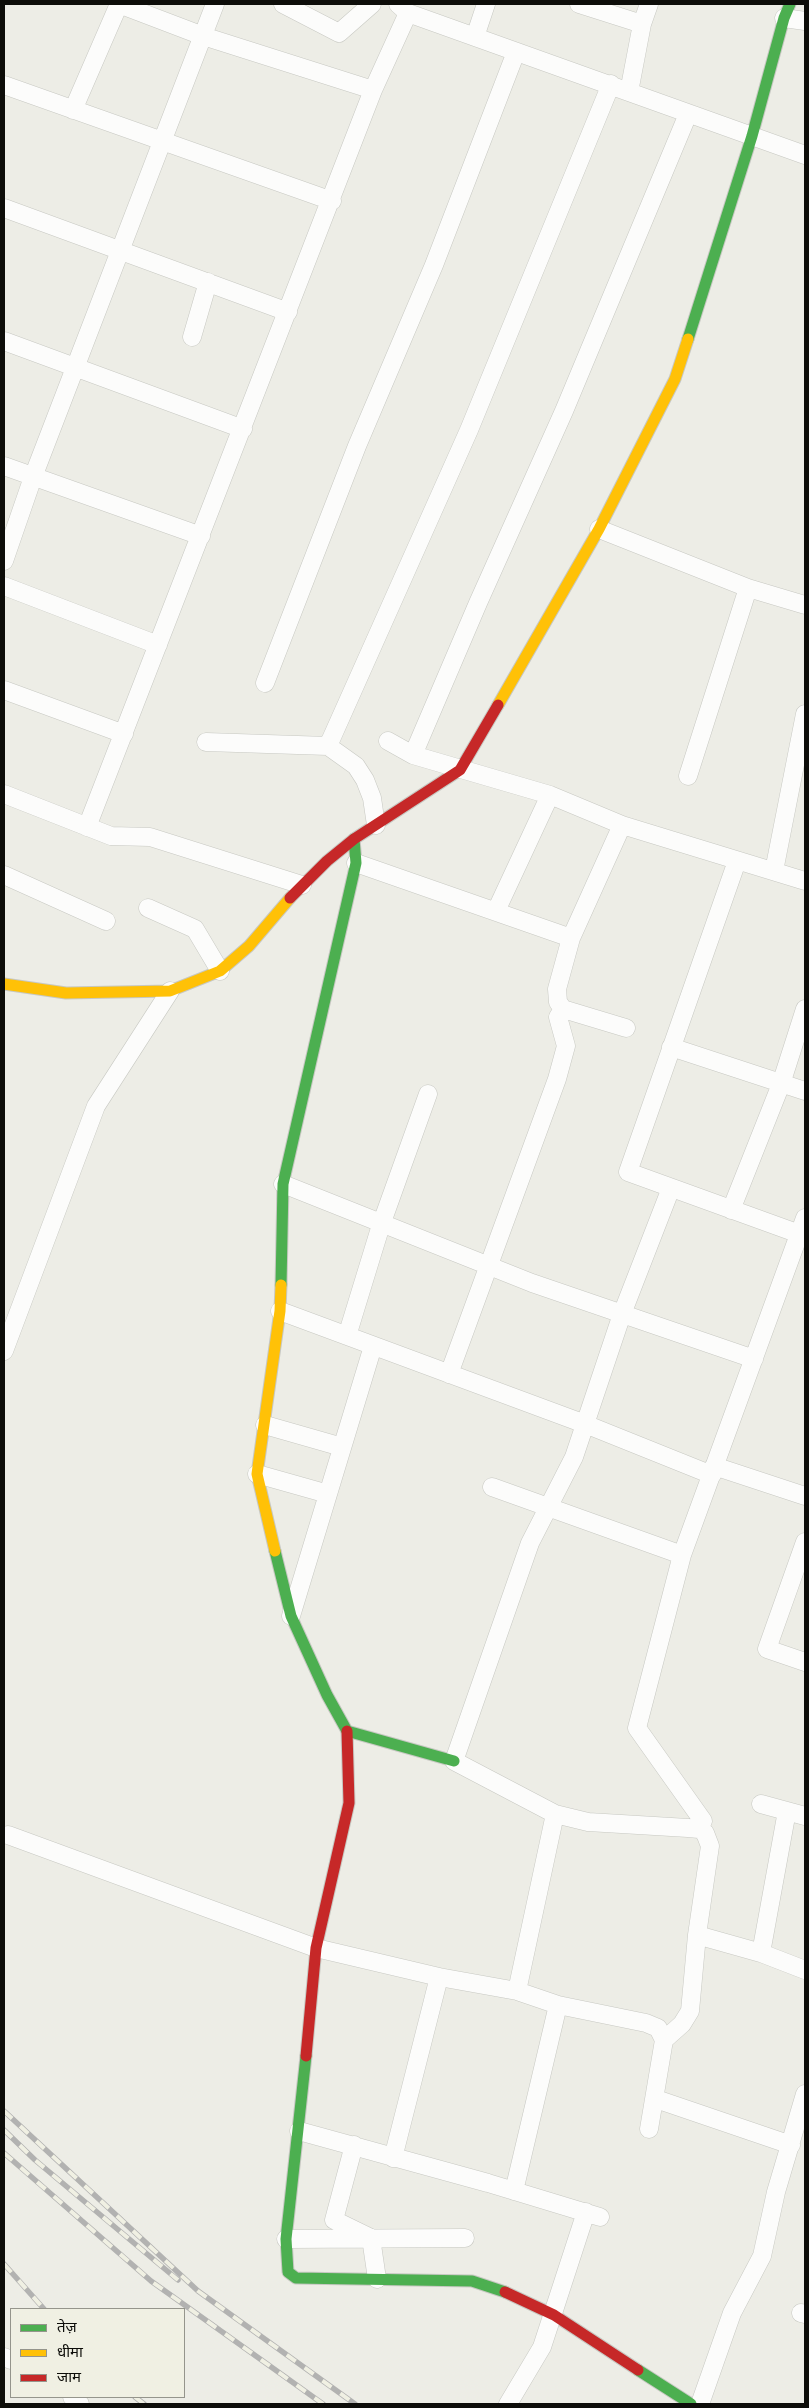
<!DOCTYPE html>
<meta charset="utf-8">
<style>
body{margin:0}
#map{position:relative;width:809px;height:2408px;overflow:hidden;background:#edede6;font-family:"Work Sans","Noto Sans Devanagari",sans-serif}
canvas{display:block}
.frame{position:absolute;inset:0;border:5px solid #0d0d09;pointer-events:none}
.legend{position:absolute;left:10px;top:2308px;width:175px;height:90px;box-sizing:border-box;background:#f0f0e3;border:1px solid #95958c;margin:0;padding:6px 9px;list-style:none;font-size:15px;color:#0d0d09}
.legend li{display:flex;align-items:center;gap:10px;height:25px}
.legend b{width:25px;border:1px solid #95958c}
</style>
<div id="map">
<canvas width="809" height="2408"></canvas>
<div class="frame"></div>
<ul class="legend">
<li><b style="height:6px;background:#4caf50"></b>तेज़</li>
<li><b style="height:6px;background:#ffc107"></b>धीमा</li>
<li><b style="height:6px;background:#c62828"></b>जाम</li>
</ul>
</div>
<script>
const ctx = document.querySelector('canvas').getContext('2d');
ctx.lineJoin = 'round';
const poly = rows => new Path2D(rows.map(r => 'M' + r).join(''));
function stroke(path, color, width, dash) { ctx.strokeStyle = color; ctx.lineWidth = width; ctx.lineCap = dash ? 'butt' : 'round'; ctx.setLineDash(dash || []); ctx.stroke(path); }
const street = poly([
 [119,4,203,36,373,90],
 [283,4,339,33,372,4],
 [398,4,408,13,805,155],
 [579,4,642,24],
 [784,18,805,21],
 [475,37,486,4],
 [4,85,332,201],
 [629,92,642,24,649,4],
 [73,110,119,4],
 [4,208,288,312],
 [192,337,208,282],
 [4,341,243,429],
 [4,466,201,536],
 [599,529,748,588,805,605],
 [4,561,33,477,215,4],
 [4,586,158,645],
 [265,683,357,446,434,265,516,52],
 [4,690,124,734],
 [388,741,413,755,550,795,622,825,805,881],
 [206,742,328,746,469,430,611,84],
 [328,746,356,766,365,780,372,798,376,825],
 [413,755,478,603,564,411,688,114],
 [688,776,748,588],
 [4,794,111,836,150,837,302,885],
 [622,825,571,938,557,989,558,1002,563,1009,626,1028],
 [87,827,373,90,408,13],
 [737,861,628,1172,805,1236],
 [356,863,571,938],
 [774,871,805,714],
 [4,875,106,921],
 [148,908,195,929,220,971],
 [496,911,550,795],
 [671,1047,805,1091],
 [283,1184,532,1283,754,1359],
 [731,1210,781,1084,805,1009],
 [280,1311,585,1424,712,1475],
 [347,1336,381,1225,428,1094],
 [4,1351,96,1106,170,991],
 [449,1374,557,1079,566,1046,558,1017,563,1009],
 [265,1425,342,1447],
 [714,1466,805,1496],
 [257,1474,328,1494],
 [492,1487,682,1555],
 [805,1542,767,1649,805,1662],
 [291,1616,373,1346],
 [761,1804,805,1816],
 [555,1814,588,1822,688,1828,699,1829,705,1833,710,1846,697,1935,690,2011,682,2024,664,2040],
 [703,1821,637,1728,682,1555,805,1218],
 [8,1835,316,1948,439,1977,517,1991,558,2005,646,2023,658,2028,664,2040,649,2129],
 [697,1935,761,1953,805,1970],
 [761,1953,787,1811],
 [517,1991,555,1814,454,1761,530,1543,574,1457,622,1314,671,1188],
 [656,2099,791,2145],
 [299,2131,488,2183,600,2217],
 [354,2145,334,2220,371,2238,377,2279],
 [393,2158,439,1977],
 [514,2191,558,2005],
 [286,2239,465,2238],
 [801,2313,805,2314],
 [4,2357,11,2360],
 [72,2397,80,2404],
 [508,2404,542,2347,586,2212],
 [700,2404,732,2313,762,2256,776,2192,805,2094]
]);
const fast = poly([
 [688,339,752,136,784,18,790,4],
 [281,1285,283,1184,356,863,354,839],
 [275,1551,291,1616,327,1695,347,1731,454,1761],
 [306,2056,286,2239,288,2272,296,2278,472,2281,505,2292],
 [638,2370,691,2404]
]);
const slow = poly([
 [498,705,599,529,675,379,688,339],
 [4,984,66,993,170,991,220,971,249,946,290,898],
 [275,1551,257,1474,280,1311,281,1285]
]);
const jam = poly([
 [290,898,327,861,354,839,460,770,498,705],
 [306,2056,316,1948,349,1803,347,1731],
 [505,2292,554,2315,638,2370]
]);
const rail = poly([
 [4,2111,198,2291,355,2404],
 [4,2130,35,2160,178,2280],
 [4,2153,151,2281,323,2404],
 [4,2264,44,2309],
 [135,2397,144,2404]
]);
stroke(street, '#c7c8c2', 19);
stroke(fast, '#c7c8c2', 13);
stroke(slow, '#c7c8c2', 13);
stroke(jam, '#c7c8c2', 13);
stroke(street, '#fcfcfb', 18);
stroke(fast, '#4caf50', 11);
stroke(slow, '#ffc107', 11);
stroke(jam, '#c62828', 11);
stroke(rail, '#b2b2b1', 5.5);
stroke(rail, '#f0f0e3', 4, [11]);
</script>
